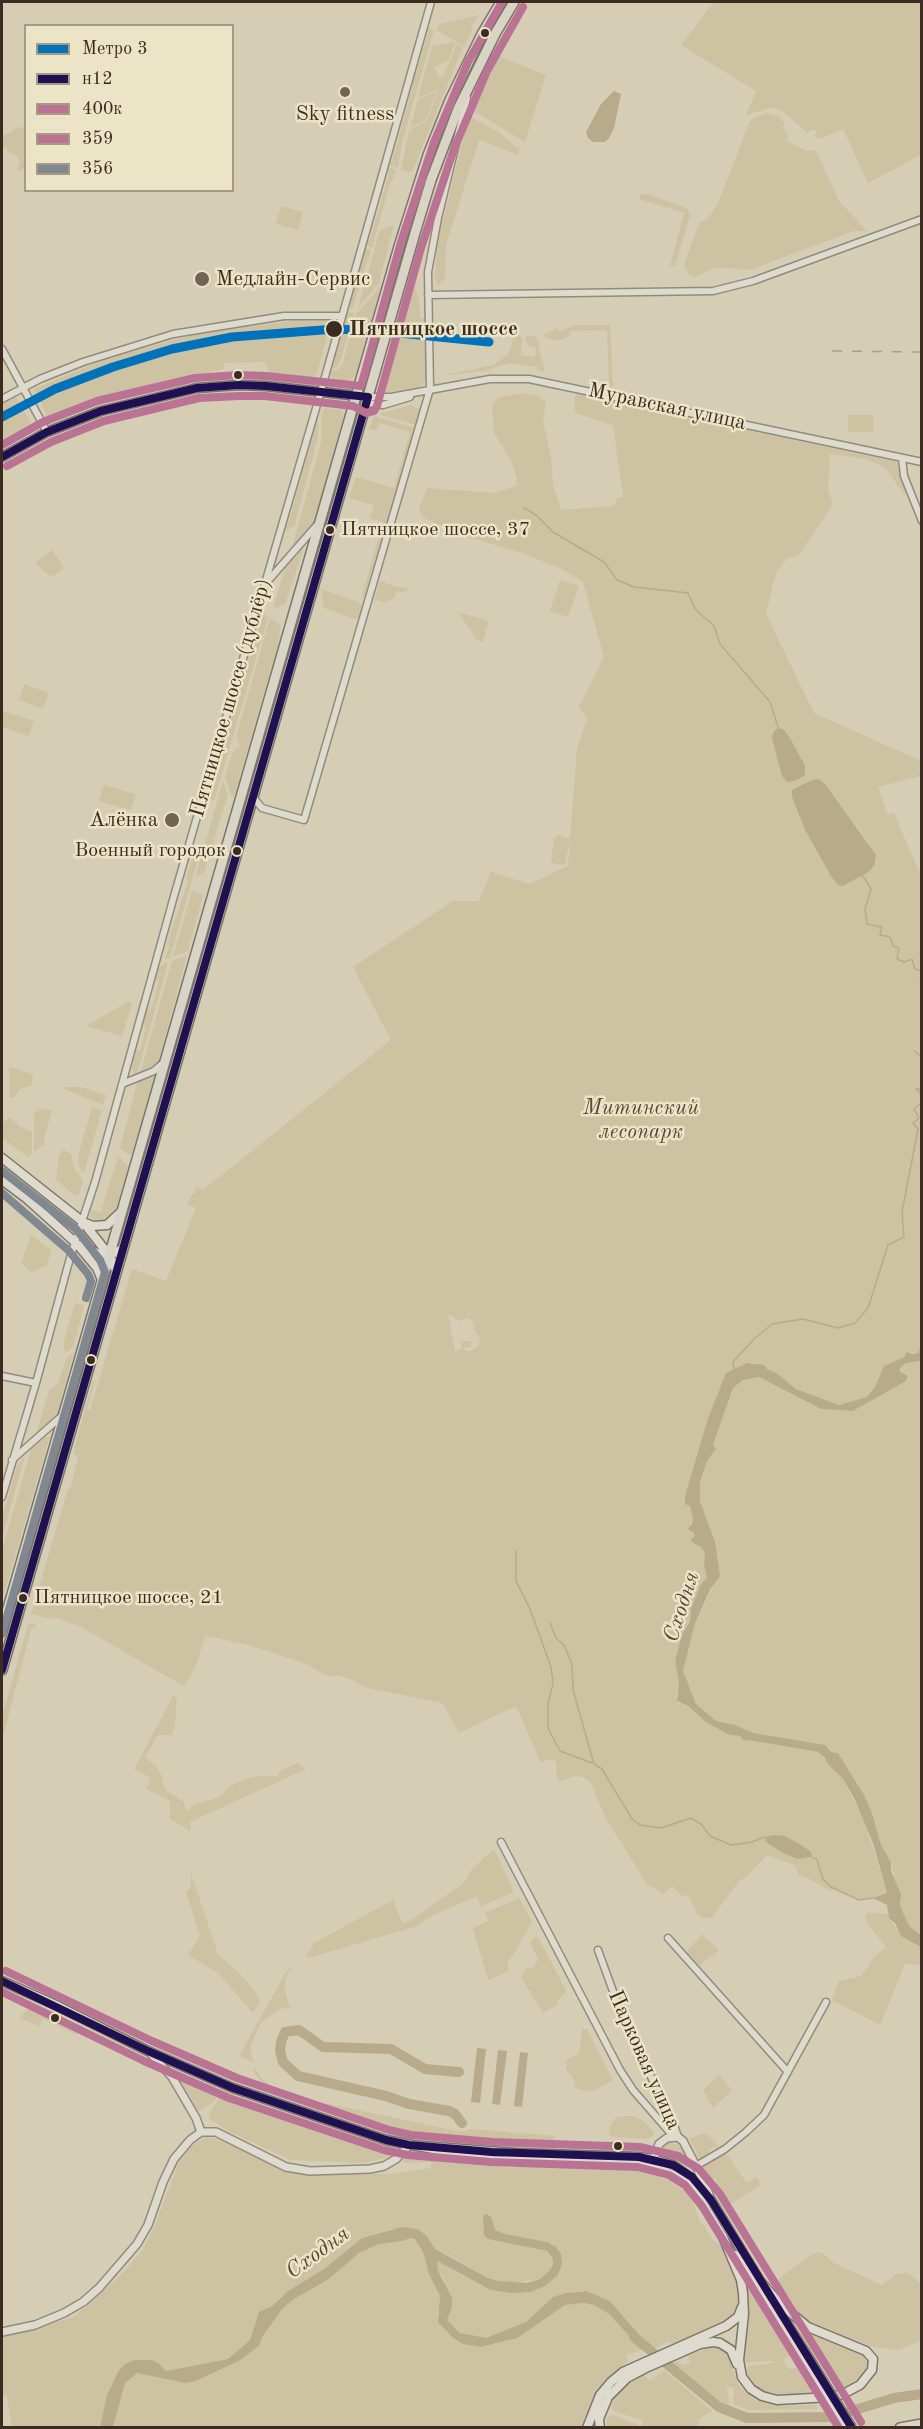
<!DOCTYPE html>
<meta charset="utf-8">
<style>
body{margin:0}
#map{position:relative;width:923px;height:2429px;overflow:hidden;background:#d5ceb5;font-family:"Old Standard TT",serif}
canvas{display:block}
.frame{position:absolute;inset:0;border:3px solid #3d2b22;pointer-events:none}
.legend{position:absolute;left:24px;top:24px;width:210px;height:168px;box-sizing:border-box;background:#ece4c6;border:2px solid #a69a84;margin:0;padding:8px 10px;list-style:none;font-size:18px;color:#3d2b22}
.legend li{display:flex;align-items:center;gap:12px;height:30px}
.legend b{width:30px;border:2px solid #a69a84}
</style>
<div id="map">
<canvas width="923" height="2429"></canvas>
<div class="frame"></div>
<ul class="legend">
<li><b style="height:8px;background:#0072ba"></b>Метро 3</li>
<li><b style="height:8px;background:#1f1051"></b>н12</li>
<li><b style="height:8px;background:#bb7394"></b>400к</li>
<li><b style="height:8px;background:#bb7394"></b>359</li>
<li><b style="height:8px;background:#808890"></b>356</li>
</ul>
</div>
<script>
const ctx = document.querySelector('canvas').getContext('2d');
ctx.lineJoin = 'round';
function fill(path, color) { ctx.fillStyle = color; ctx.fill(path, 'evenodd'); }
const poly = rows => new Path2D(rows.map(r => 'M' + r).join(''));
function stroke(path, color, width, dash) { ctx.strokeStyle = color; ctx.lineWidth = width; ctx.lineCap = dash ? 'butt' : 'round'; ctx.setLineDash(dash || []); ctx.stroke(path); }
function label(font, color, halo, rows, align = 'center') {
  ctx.font = font + ' "Old Standard TT",serif'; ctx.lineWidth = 5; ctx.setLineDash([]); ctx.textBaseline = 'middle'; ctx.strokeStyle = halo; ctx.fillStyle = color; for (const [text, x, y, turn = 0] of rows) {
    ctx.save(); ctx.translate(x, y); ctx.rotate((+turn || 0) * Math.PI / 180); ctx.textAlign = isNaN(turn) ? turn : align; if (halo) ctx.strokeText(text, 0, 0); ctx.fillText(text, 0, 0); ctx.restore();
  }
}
const green = poly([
 [714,2,921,2,921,155,868,183,843,129,820,139,814,136,818,131,811,130,807,133,781,110,773,107,746,115,756,91,681,45],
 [480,15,471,27,473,29,464,46,436,30,440,24],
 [427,28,434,30,402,142,398,168,389,165,392,161,413,86,411,85,414,74,416,74,428,33],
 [452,42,455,43,449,60,434,67,429,57,432,46],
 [457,44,463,47,413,170,409,172,401,170,409,131,427,120,440,86,438,89,418,98,428,61,430,60,439,77,443,77],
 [499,56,546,75,525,142,472,110],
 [437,91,426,119,410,128,418,100],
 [766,113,778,116,785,123,783,127,788,136,786,141,807,151,816,150,839,201,867,231,854,231,749,270,716,267,696,277,688,274,684,265,699,223,708,219,719,201,749,123,752,119],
 [469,116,498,132,519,149,518,155,479,140,446,245,445,278,438,285,435,280,437,244],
 [19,127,25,128,25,168,21,171,17,170,20,162,16,155,8,152,7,148,2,148,2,137],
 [388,167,397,170,390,184,372,247,366,245,367,240,370,240,389,173,387,172],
 [641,194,648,194,688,209,690,216,675,267,670,266,684,213,639,199],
 [281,206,303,212,298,230,276,224],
 [394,225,379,283,358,308,380,230],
 [365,248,371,250,352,310,348,308],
 [412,279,419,297,420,318,424,318,426,380,420,387,385,393,380,388,405,297],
 [381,286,355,376,348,381,336,381,332,379,329,372,337,370,342,366,356,314],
 [347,311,354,313,340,362,337,367,330,369],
 [293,321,328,321,330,325,317,373,307,382,271,376,265,362,224,363,223,369,120,392,49,419,34,389,98,362,158,344,203,332],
 [575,325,610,325,613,387,609,386,607,330,570,331,569,336,563,340,553,340,542,336,557,328,559,332],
 [519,335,522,339,521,355,535,357,536,348,529,346,525,340,527,336,534,336,537,339,545,372,537,370,537,367,510,363,491,368,490,370,441,376,494,365,509,353,514,336],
 [524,393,538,396,546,403,543,421,551,456,553,486,561,510,614,506,617,498,623,497,613,425,575,413,574,398,577,394,897,462,907,494,904,495,886,468,865,459,830,454,828,489,833,504,798,556,788,558,776,572,766,614,814,713,921,761,921,766,916,768,921,770,921,776,878,787,887,814,894,813,921,876,921,1347,918,1353,907,1352,904,1357,884,1366,875,1387,867,1397,839,1405,796,1389,778,1374,767,1369,764,1365,752,1363,726,1373,708,1418,685,1496,685,1504,690,1506,693,1519,688,1530,693,1532,694,1537,706,1553,704,1565,707,1577,700,1586,691,1609,690,1620,682,1635,682,1643,677,1649,675,1658,679,1683,676,1697,678,1703,686,1705,707,1723,730,1735,740,1736,744,1741,748,1740,818,1752,843,1779,865,1823,887,1893,869,1899,859,1900,836,1889,830,1891,808,1878,798,1875,796,1866,767,1855,745,1878,740,1880,713,1916,709,1918,701,1917,697,1914,689,1896,680,1895,673,1886,663,1894,647,1884,606,1819,591,1783,583,1777,576,1776,570,1777,564,1781,557,1780,556,1761,546,1759,541,1763,516,1706,459,1733,443,1704,438,1702,367,1688,353,1680,341,1676,327,1676,306,1664,252,1646,208,1636,205,1637,196,1665,186,1683,182,1685,81,1627,55,1617,53,1619,31,1614,68,1489,71,1487,78,1457,73,1453,93,1381,95,1381,87,1409,90,1410,132,1269,166,1281,196,1208,187,1204,197,1187,203,1190,391,1040,353,967,453,901,479,901,491,872,530,884,568,866,577,748,587,718,579,707,604,657,583,582,562,569,522,553,468,537,424,518,419,509,427,488,494,493,516,486,517,479,512,462,494,433,492,404,499,397],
 [826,785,870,845,867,873,843,886,838,885,832,878,805,830,792,797,793,790,797,788],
 [448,1314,460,1321,467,1318,471,1320,474,1324,473,1328,480,1339,478,1347,470,1351,466,1351,463,1348,471,1347,471,1341,461,1341,462,1348,455,1352],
 [785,1836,803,1846,812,1857,797,1859,766,1842],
 [16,397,32,425,30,429,2,444,2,404],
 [411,405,420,410,416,425,378,414],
 [324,408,342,410,343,417,314,526,291,551,321,443,321,418],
 [318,415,318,438,294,527,290,527,289,530,284,529,285,525,288,525],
 [848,415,873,415,873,432,848,432],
 [374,416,415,428,364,597,362,596,383,522,370,518,374,505,349,498,356,477,394,488,410,432,380,423,377,431,369,429],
 [304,548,285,604,273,609,286,566],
 [52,550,64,568,53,576,48,575,35,563],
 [560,580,579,586,568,617,550,611],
 [380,581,394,586,409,589,402,593,398,592,395,586,397,592,394,598,388,601,388,598,386,603,377,600,374,602],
 [321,589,359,602,362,606,359,617,355,619,324,608],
 [458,612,489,621,483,642,477,640],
 [263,615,268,617,214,801,207,798],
 [270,618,281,626,278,644,234,796,231,795,225,777,232,753,240,746,237,734],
 [24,684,49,693,43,709,19,700],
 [2,711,34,721,29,736,2,727],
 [223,781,228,795,204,872,195,878],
 [104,785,135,794,131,810,99,801],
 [558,835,570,839,565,864,562,865,552,863,551,859,554,839],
 [202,845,170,958,165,959,170,945,167,944,188,881,186,879,193,855,193,848,196,849],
 [192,891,203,895,188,951,173,957],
 [187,955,157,1067,140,1074,172,961],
 [168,962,137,1075,134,1074,132,1067,136,1050,140,1051,146,1026,143,1025,147,1009,151,1009,159,981,155,980,159,967],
 [129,1001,132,1004,122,1036,86,1026],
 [9,1067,33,1074,32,1085,20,1089,14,1098,9,1097],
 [150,1076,154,1078,132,1153,129,1155,120,1148,138,1080],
 [65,1087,81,1087,106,1095,103,1105,64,1089],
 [92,1107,102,1110,84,1173,79,1167,78,1156],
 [41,1108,52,1111,44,1138,45,1144,34,1152,34,1114],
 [10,1117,19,1126,32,1132,32,1153,28,1157,2,1138,2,1123],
 [63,1150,71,1153,74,1168,83,1180,79,1195,76,1196,56,1180,59,1155],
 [118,1156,128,1167,114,1216,112,1219,100,1223,91,1218,91,1210,101,1212],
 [2,1165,73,1222,73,1229,68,1229,2,1174],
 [31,1235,51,1250,47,1266,31,1272,21,1263],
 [75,1303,84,1305,74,1345,66,1353,63,1345],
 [74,1352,57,1417,36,1434,49,1391,58,1383,67,1357],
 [921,1361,921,1935,910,1927,903,1913,891,1862,881,1845,872,1813,864,1795,839,1755,825,1745,753,1733,735,1725,716,1721,696,1704,683,1671,695,1623,716,1581,715,1542,700,1501,700,1482,707,1461,714,1453,713,1445,733,1388,743,1380,759,1377,821,1409,853,1411,906,1381,909,1377,900,1369,903,1364],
 [50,1436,2,1601,2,1550,31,1450,45,1437],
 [25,1456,2,1538,2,1517,17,1466],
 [33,1623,36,1625,35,1629,31,1629,2,1741,2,1716,28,1625],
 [174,1694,177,1700,175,1725,172,1735,158,1735,145,1757,155,1765,162,1776,163,1785,168,1792,183,1801,186,1811,194,1805,220,1797,230,1786,246,1779,260,1776,278,1776,280,1771,297,1763,306,1769,190,1822,191,1831,170,1819,170,1801,146,1789,151,1778,134,1769],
 [494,1849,514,1892,481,1906,477,1896,434,1915,414,1927,308,1958,307,1954,313,1947,312,1944,395,1899,395,1907,403,1923,411,1920,464,1883,472,1869],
 [191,1873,218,1954,244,1978,261,2000,253,2013,218,1973,188,1955,200,1935,186,1892,191,1887],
 [519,1898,532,1921,517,1949,508,1962,508,1972,488,1980,473,1928,488,1921,485,1913],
 [868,1912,887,1914,901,1936,921,1947,921,1965,905,1964,880,2025,832,2000,839,1981,861,1976,875,1956,886,1947,867,1923,865,1916],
 [702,1934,719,1950,712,1957,710,1955,700,1966,686,1953],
 [538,1937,565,1988,565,1993,558,2000,557,2005,543,2013,521,1977,523,1972,527,1968,532,1969,536,1964,538,1959,530,1943,533,1938],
 [292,1967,286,1977,284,1987,290,2009,282,2008,261,2022,250,2047,253,2062,239,2056,286,1972],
 [29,2007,79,2031,75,2034,43,2019,39,2026,20,2018],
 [582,2029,587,2029,613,2080,591,2092,575,2088,573,2078,566,2069,567,2059,577,2055,580,2050],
 [254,2067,262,2079,273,2088,295,2097,462,2132,470,2129,555,2136,556,2149,499,2148,386,2129,270,2091,255,2074],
 [719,2075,732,2090,713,2108,703,2090],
 [179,2078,219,2095,211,2105,206,2106,201,2111,197,2110],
 [219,2098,223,2098,332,2136,393,2153,389,2157,364,2163,291,2160,232,2133,211,2120,209,2115,212,2109],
 [632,2116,642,2120,654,2132,653,2135,648,2139,612,2137,609,2132,610,2126,616,2117],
 [706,2133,721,2148,713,2147,709,2150,710,2152,700,2159,689,2138],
 [206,2137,225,2141,278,2168,304,2174,391,2174,431,2168,431,2162,404,2163,403,2160,411,2156,511,2168,524,2166,613,2166,632,2167,660,2173,659,2177,670,2181,687,2193,692,2200,701,2224,703,2224,714,2242,721,2245,729,2261,736,2278,739,2296,736,2314,726,2323,672,2344,670,2341,652,2349,637,2335,629,2322,610,2301,587,2291,571,2292,553,2297,526,2322,486,2338,475,2337,460,2333,447,2320,444,2278,438,2271,437,2261,465,2277,511,2293,531,2292,545,2286,558,2275,562,2264,561,2254,547,2242,505,2234,495,2230,492,2225,488,2239,546,2251,553,2259,553,2265,549,2271,540,2279,512,2283,488,2278,449,2255,438,2251,435,2249,426,2235,392,2229,362,2238,324,2269,281,2296,272,2306,259,2312,250,2340,228,2359,166,2371,158,2363,125,2364,119,2370,107,2395,100,2427,12,2427,7,2395,2,2395,2,2335,33,2329,73,2317,119,2277,142,2251,155,2225,179,2162,193,2145],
 [668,2142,680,2145,694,2169,658,2155,660,2148],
 [725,2152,747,2183,757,2177,760,2185,728,2206,714,2185,717,2182,715,2178,711,2181,703,2166],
 [410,2238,415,2239,423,2252,429,2274,440,2296,440,2308,437,2316,463,2344,481,2347,509,2340,565,2305,584,2303,594,2305,609,2314,642,2350,626,2355,628,2361,600,2387,593,2398,581,2427,113,2428,121,2396,125,2382,129,2378,138,2373,185,2383,197,2381,239,2361,259,2346,261,2337,283,2308,294,2299,329,2279,359,2253,379,2244,403,2241],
 [821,2252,834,2263,882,2285,897,2274,907,2273,915,2278,921,2285,921,2341,898,2350,873,2347,825,2329,809,2321,793,2309,777,2293,775,2283,782,2276,814,2253],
 [746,2285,790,2355,784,2359,786,2366,790,2369,797,2368,815,2394,785,2395,766,2392,757,2388,748,2378,745,2372,749,2366,774,2363,773,2361,746,2362,742,2357,748,2300],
 [792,2322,809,2332,866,2356,870,2365,865,2373,851,2384,837,2390],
 [713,2346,721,2348,728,2354,738,2384,755,2400,777,2406,816,2405,818,2409,749,2410,733,2404,734,2388,726,2386,729,2399,728,2406,672,2364,678,2361,684,2365,690,2363,687,2356],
 [665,2371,712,2411,701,2418,698,2421,700,2427,607,2427,607,2419,612,2415,641,2426,643,2421,612,2410,611,2405,622,2389,633,2381,644,2375,650,2381,659,2374]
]);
const water = poly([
 [614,91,621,94,614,128,609,138,605,142,593,142,588,138,586,132,601,104],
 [778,728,783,729,790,738,805,766,805,775,795,781,787,782,782,776,772,738,774,731],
 [819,779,826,785,876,855,874,866,867,873,843,886,838,885,832,878,805,830,792,797,792,790,812,780],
 [921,1347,921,1361,906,1363,900,1368,900,1371,908,1376,906,1381,853,1411,821,1409,759,1377,743,1380,733,1388,713,1445,716,1449,707,1461,700,1482,700,1501,715,1542,720,1576,710,1590,695,1623,683,1671,696,1704,716,1721,735,1725,753,1733,825,1745,832,1752,838,1753,864,1795,872,1813,881,1845,891,1862,891,1871,901,1894,900,1904,903,1913,910,1927,921,1935,921,1947,901,1936,895,1923,889,1918,887,1905,873,1898,887,1893,873,1843,854,1798,843,1779,827,1763,825,1758,818,1752,748,1740,744,1741,740,1736,730,1735,707,1723,688,1706,677,1701,679,1683,675,1660,682,1635,690,1621,691,1609,700,1586,707,1577,704,1565,705,1553,701,1547,692,1542,691,1539,694,1537,694,1533,687,1529,692,1524,693,1519,690,1506,685,1504,685,1496,708,1418,726,1373,747,1363,764,1365,767,1369,778,1374,796,1389,839,1405,867,1397,875,1387,884,1366,904,1357,907,1352,913,1354,918,1353],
 [775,1835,785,1836,803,1846,811,1852,812,1857,797,1859,783,1853,766,1842,765,1837],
 [477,2048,486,2049,480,2103,471,2102],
 [498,2050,507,2051,500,2105,492,2104],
 [520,2052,528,2053,522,2107,514,2106],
 [487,2214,491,2217,495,2230,505,2234,547,2242,556,2247,561,2254,562,2264,558,2275,545,2286,531,2292,511,2293,491,2290,437,2261,438,2271,452,2298,452,2307,447,2320,460,2333,486,2338,526,2322,553,2297,566,2293,587,2291,610,2301,648,2345,642,2350,609,2314,594,2305,584,2303,565,2305,517,2338,481,2347,463,2344,452,2337,438,2322,440,2296,429,2274,423,2252,415,2239,410,2238,403,2241,379,2244,359,2253,329,2279,294,2299,283,2308,262,2337,259,2346,239,2361,196,2381,185,2383,137,2373,125,2383,113,2427,100,2427,107,2395,119,2370,125,2364,134,2360,152,2360,158,2363,166,2371,228,2359,250,2340,259,2312,272,2306,288,2291,324,2269,362,2238,402,2227,417,2229,426,2235,435,2249,488,2278,499,2281,527,2283,540,2279,549,2271,553,2265,553,2259,547,2251,488,2239,484,2235,483,2215]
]);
const stream = poly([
 [524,508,536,515,553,532,604,562,617,580,634,587,688,593,695,609,714,626,720,644,770,702,779,730],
 [863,876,871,889,865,909,867,924,882,927,880,935,890,937,893,946,899,948,897,959,904,962,912,959,915,969,922,971],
 [922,977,920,980,922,982],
 [914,1051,922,1057],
 [922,1089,916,1089,922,1095],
 [734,1370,733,1362,754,1339,772,1324,803,1319,838,1328,855,1323,868,1308,888,1245,904,1237,902,1212,918,1129,913,1123,919,1118,914,1109,922,1102],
 [516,1551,516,1581,530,1609,551,1667,553,1684,548,1703,548,1728,560,1751,592,1763],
 [550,1623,556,1638,564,1645,572,1664,573,1690,594,1764,602,1769,632,1819,640,1825,661,1828,691,1818,701,1824,710,1836,731,1845,752,1842,764,1837],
 [813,1857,817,1860,823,1879,831,1887,859,1900,873,1898]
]);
const river = poly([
 [459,2072,425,2069,391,2049,323,2047,299,2030,285,2032,281,2042,280,2051,283,2062,298,2076,386,2096,409,2104,449,2111,455,2114,462,2123],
 [634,2337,719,2407,747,2418,832,2417,894,2398,922,2394]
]);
const minor = poly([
 [428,295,713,291,753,281,922,219],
 [2,349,47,432],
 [368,397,391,397,490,379,529,379,922,462],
 [2,399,40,379,83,362,173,334,284,316,342,316],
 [367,403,383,405,410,397],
 [902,458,904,476,922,521],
 [266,583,317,525],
 [253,797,262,808,304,820,430,389,428,272,438,218,467,98],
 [122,1084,154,1071,163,1063],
 [2,1376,36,1383],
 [12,1460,63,1415],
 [2,1497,36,1383,70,1258,95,1182,174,896,321,391,431,2],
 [501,1842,620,2070,633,2090,673,2136],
 [668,1938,788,2072],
 [598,1950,622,2016,674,2125,678,2137],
 [696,2166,725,2149,746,2132,764,2115,826,2002]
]);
const tertiary = poly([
 [152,2055,172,2077,196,2118,201,2132],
 [653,2161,659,2144,667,2138,678,2137,683,2141,696,2166,709,2194],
 [2,2332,35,2325,64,2313,83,2302,99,2288,137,2244,148,2225,163,2182,174,2159,190,2140,201,2132,216,2132,286,2167,310,2171,370,2169,384,2166,396,2159,409,2145]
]);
const secondary = poly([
 [2,457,47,432,101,411,197,388,239,385,266,386,368,397],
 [2,1158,83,1222,109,1255,116,1271],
 [2,1180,26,1198,76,1243,97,1268,102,1280],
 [83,1222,93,1226,107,1225,121,1212],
 [79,1245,97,1253,109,1255,123,1249],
 [2,1981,58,2006,148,2051,233,2088,386,2140,491,2160,606,2163,639,2165,660,2169,680,2178,696,2192,723,2237,741,2280,743,2293,744,2314,739,2360,742,2377,751,2389,762,2396,777,2400,831,2397,843,2394,860,2385,872,2370,873,2359,866,2351,808,2327,781,2305,760,2281,711,2200,700,2185,673,2165,653,2159,639,2157,515,2153,409,2145],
 [735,2255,799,2356],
 [773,2302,805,2352],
 [587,2428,600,2395,611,2382,623,2372,726,2326,738,2317,742,2307],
 [600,2428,599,2419,608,2397,627,2378,648,2367,700,2344,713,2342,720,2343,731,2350,737,2364]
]);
const primary = poly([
 [2,1629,400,243,428,155,450,100,482,34,501,2],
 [2,1670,415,233,431,180,458,109,495,34,514,2]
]);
const trunk = poly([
 [900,2428,922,2424]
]);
const rail = poly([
 [832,351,922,352]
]);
const secondaryBridge = poly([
 [805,2352,852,2428],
 [799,2356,844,2428]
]);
const bus1 = poly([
 [2,457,47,432,101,411,197,388,239,385,266,386,368,397,2,1670],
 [2,1981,148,2051,233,2088,386,2140,409,2145,492,2152,639,2157,673,2165,692,2177,711,2200,852,2428]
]);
const bus2 = poly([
 [7,466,51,442,104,421,199,398,239,396,265,396,353,406,366,413,374,411,377,406,421,248,454,149,487,71,523,7],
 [2,1992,144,2061,229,2098,384,2150,408,2155,491,2162,638,2167,669,2175,685,2185,702,2206,839,2428]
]);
const bus3 = poly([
 [2,445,43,422,97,401,195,378,238,375,266,376,361,386,401,242,434,142,468,62,502,2],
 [6,1971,152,2041,237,2078,389,2130,411,2135,493,2142,640,2147,678,2156,699,2169,720,2194,861,2422]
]);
const bus4 = poly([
 [2,1171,76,1229,100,1260,105,1272,2,1634],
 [2,1193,68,1250,88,1274,91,1281,86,1298]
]);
const metro1 = poly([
 [2,417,55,389,113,367,172,349,232,337,335,329,379,331,489,342]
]);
const markers = [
 [485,33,5,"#3d2b22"],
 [345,92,6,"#726455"],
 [202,279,8,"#726455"],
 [334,329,9,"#3d2b22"],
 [238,375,5,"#3d2b22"],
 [330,530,5,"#3d2b22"],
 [172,820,8,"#726455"],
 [237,851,5,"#3d2b22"],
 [91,1360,5,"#3d2b22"],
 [23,1598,5,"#3d2b22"],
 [55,2018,5,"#3d2b22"],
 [618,2146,5,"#3d2b22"]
];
const busNames = [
 ["Пятницкое шоссе, 37",341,530],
 ["Военный городок",226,851,"right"],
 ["Пятницкое шоссе, 21",34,1598]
];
const poiNames = [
 ["Sky fitness",345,114],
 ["Медлайн-Сервис",216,279,"left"],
 ["Алёнка",158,820,"right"]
];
const stopNames = [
 ["Пятницкое шоссе",349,329]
];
const streetNames = [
 ["Муравская улица",667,407,12],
 ["Пятницкое шоссе (дублёр)",231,698,-74],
 ["Парковая улица",644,2060,66]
];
const parkNames = [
 ["Митинский",641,1108],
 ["лесопарк",641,1132]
];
const waterNames = [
 ["Сходня",682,1607,-72],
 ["Сходня",318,2253,-36]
];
fill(green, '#cdc2a1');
fill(water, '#b7ab8c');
stroke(stream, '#b7ab8c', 1.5);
stroke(river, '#b7ab8c', 10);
stroke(minor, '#928b7d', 9);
stroke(tertiary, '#928b7d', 10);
stroke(secondary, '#7c7669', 11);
stroke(primary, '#7c7669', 12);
stroke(trunk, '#7c7669', 12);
stroke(minor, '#dedbce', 6);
stroke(tertiary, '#dedbce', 7);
stroke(secondary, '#dedbce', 8);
stroke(primary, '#d8d5c6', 9);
stroke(trunk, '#d8d5c6', 9);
stroke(rail, '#a49f95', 1.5, [10, 10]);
stroke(secondaryBridge, '#7c7669', 11, []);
stroke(secondaryBridge, '#dedbce', 8);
stroke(bus1, '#1f1051', 8);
stroke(bus2, '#bb7394', 8);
stroke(bus3, '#bb7394', 8);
stroke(bus4, '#808890', 8);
stroke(metro1, '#0072ba', 9);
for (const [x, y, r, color] of markers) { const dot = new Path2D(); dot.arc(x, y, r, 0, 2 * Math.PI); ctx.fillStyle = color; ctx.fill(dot); stroke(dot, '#ece4c6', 2); }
label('20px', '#3d2b22', '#ece4c6', busNames, 'left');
label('21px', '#3d2b22', '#ece4c6', poiNames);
label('bold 21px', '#3d2b22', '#ece4c6', stopNames, 'left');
label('21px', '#3d2b22', '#ece4c6', streetNames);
label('italic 21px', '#584738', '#ece4c6', parkNames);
label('italic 22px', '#584738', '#ece4c6', waterNames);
</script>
